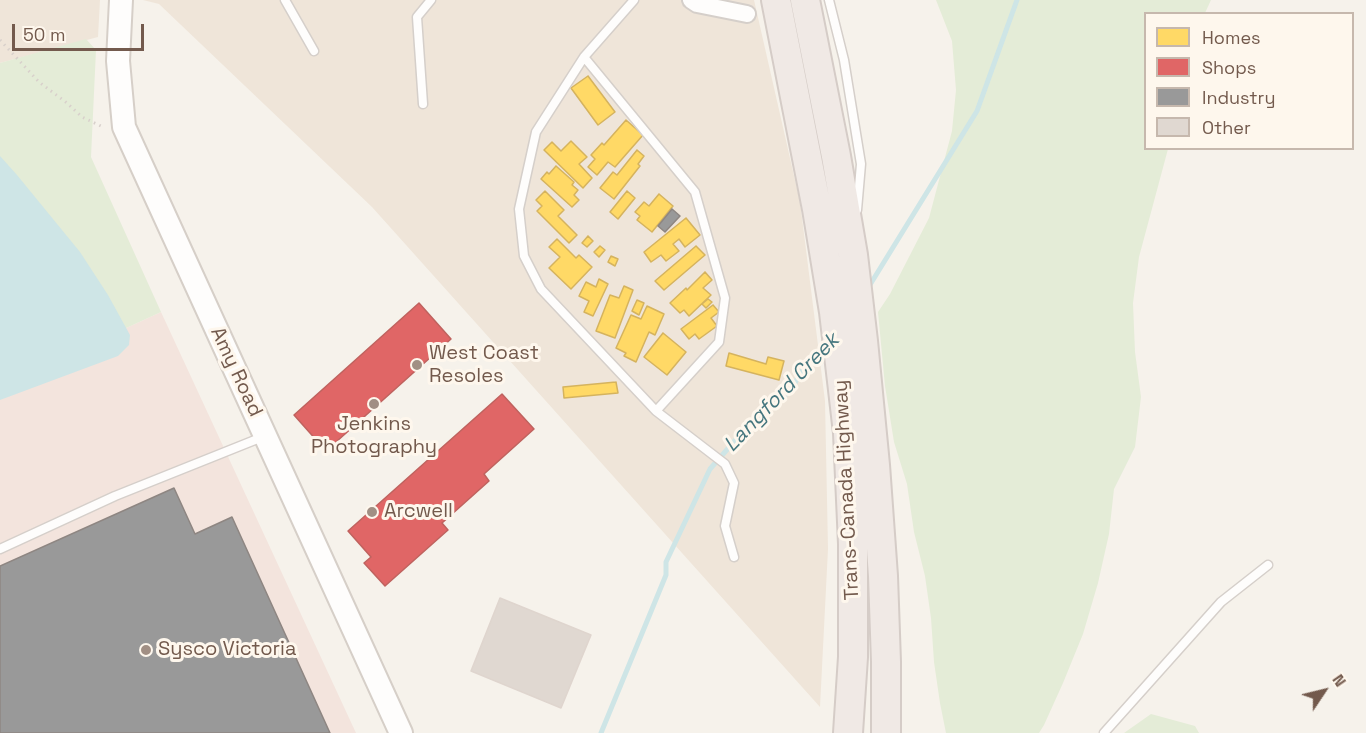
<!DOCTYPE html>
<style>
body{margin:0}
#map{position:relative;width:1366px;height:733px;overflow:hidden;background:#f6f2eb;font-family:"Space Grotesk",sans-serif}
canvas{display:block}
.legend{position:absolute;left:1144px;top:12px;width:210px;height:138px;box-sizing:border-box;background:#fef7ed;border:2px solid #c6b8ad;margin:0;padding:8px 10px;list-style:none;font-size:18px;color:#735a4d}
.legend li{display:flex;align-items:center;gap:12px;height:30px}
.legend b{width:30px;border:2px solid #c6b8ad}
.north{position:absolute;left:1294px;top:661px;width:60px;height:60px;-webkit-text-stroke:4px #fef7ed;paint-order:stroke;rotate:55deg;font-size:16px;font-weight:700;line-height:24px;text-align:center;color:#735a4d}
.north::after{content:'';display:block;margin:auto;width:21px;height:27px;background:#735a4d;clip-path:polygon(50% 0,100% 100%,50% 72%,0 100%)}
.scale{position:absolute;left:12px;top:24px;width:132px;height:27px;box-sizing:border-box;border:3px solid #735a4d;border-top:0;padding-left:8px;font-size:18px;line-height:21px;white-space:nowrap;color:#735a4d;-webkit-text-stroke:4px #fef7ed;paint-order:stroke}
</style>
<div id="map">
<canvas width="1366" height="733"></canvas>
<ul class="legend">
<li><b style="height:16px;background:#ffd966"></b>Homes</li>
<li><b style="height:16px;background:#e06666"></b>Shops</li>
<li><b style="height:16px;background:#999"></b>Industry</li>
<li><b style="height:16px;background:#e0d8d1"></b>Other</li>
</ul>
<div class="north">N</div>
<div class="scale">50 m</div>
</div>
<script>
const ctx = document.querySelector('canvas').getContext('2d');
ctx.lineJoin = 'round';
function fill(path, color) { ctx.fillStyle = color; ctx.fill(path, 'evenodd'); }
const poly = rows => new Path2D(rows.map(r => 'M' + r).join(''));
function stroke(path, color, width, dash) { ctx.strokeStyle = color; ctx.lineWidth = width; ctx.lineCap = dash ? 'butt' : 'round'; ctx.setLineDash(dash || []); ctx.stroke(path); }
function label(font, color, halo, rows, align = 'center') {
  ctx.font = font + ' "Space Grotesk",sans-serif'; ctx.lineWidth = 6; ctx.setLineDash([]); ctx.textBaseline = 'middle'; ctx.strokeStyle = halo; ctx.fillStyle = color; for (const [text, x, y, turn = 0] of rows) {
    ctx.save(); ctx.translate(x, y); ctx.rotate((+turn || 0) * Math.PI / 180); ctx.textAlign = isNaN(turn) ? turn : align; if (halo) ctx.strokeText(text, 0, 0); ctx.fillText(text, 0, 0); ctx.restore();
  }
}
const residential = poly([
 [0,0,100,0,98,37,0,63],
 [143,0,754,0,800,202,825,401,828,549,820,707,372,207,159,4]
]);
const commercial = poly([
 [161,312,356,733,0,733,0,386]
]);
const green = poly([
 [936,0,1211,0,1205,13,1146,14,1146,148,1168,149,1139,257,1133,303,1135,352,1141,397,1135,447,1114,489,1109,534,1098,583,1083,634,1063,683,1044,725,1039,733,946,733,940,703,934,662,931,618,925,576,914,532,907,484,894,442,885,386,878,312,890,294,929,218,952,131,956,90,952,41],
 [86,39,96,50,91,157,161,312,0,386,0,63],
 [1151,714,1195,726,1199,733,1124,733]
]);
const water = poly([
 [0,156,17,175,80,252,108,295,130,335,129,345,118,356,0,400]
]);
const homes = poly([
 [588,76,615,112,598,125,571,88,588,76],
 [626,120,643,135,615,167,608,162,597,175,588,167,595,159,591,155,602,143,604,145,626,120],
 [571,141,587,157,579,164,592,178,583,188,544,150,552,142,561,151,571,141],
 [637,150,644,156,638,164,640,166,614,199,600,188,613,172,617,175,637,150],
 [556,166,574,182,572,185,578,190,574,195,579,200,572,207,541,179,547,172,549,174,556,166],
 [545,191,564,210,558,216,577,235,569,243,537,211,542,206,536,200,545,191],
 [627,191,635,198,618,219,610,212,627,191],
 [659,194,673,206,652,232,637,220,640,216,635,212,644,202,649,206,659,194],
 [686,218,700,235,685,247,679,239,673,244,679,251,666,261,661,255,651,262,644,252,686,218],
 [588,236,593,241,587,247,582,243,588,236],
 [557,239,576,258,579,255,592,267,571,289,549,268,560,257,549,247,557,239],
 [600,246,605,250,599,257,594,252,600,246],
 [696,246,705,255,664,290,655,281,696,246],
 [611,256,618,259,615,266,608,262,611,256],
 [705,272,712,280,703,288,711,295,689,316,684,310,680,313,670,303,686,288,687,290,705,272],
 [599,279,608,284,593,316,584,312,589,301,579,296,586,282,596,287,599,279],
 [624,286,633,290,615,338,596,331,610,295,619,298,624,286],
 [708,299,712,302,706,308,702,304,708,299],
 [637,300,644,303,639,315,632,311,637,300],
 [713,305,719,312,711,318,717,326,699,339,695,334,689,339,681,329,713,305],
 [647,306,664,314,655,335,649,332,636,362,624,356,626,353,616,348,631,315,641,319,647,306],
 [663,333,686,352,667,375,644,357,663,333],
 [729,353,766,364,768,357,784,361,779,380,726,366,729,353],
 [616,382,618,393,564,398,563,387,616,382]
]);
const shops = poly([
 [419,303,451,339,326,451,294,415,419,303],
 [502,394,534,429,484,474,489,481,442,523,448,530,385,586,364,563,371,557,348,531,502,394]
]);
const industry = poly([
 [672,209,680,216,665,232,658,226,672,209],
 [174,488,195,534,232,517,330,733,0,733,0,566,174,488]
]);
const stream = poly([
 [868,288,977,111,1017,0],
 [601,733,666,575,666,562,710,469,746,428,792,389,800,373,829,348]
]);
const building = poly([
 [500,598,591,635,561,708,471,671,500,598]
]);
const path = poly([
 [0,40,39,82,67,103,82,117,103,127]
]);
const lane = poly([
 [285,0,314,51],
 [634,0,584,57,536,132,519,209,524,256,541,289,656,411,725,464,734,483,725,526,734,557],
 [829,0,844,60,861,164,857,210],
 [584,57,695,192,725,298,719,342,656,411],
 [423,104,417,17,431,0],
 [0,549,115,496,265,436],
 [1104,733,1221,602,1268,565]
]);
const street = poly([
 [691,0,697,4,747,14]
]);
const secondary = poly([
 [121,0,118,61,124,127,401,733]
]);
const highway = poly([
 [776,0,817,209,834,312,848,433,853,544,853,657,848,733],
 [805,0,836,156,853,255,863,341,875,465,883,576,886,662,886,733]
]);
const markers = [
 [417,365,6,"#a18f84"],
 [374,404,6,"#a18f84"],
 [372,512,6,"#a18f84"],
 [146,650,6,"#a18f84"]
];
const poiNames = [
 ["West Coast",429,354],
 ["Resoles",429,377],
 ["Jenkins",374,425,"center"],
 ["Photography",374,448,"center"],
 ["Arcwell",384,512],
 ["Sysco Victoria",158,650]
];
const streetNames = [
 ["Amy Road",236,372,65],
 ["Trans-Canada Highway",847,490,-93]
];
const waterNames = [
 ["Langford Creek",782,393,-46]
];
fill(residential, '#efe5d9');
fill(commercial, '#f3e4dd');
fill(green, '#e4ecd7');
fill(water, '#cee5e6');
fill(homes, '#ffd966');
stroke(homes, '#d5b35e', 1.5);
fill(shops, '#e06666');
stroke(shops, '#bf625e', 1.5);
fill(industry, '#999');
stroke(industry, '#8e8682', 1.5);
stroke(stream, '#cee5e6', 5);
fill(building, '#e0d8d1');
stroke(building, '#dfd5ce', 1.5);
stroke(lane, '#d5cfca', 11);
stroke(street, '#d5cfca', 20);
stroke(secondary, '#d6cfc8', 26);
stroke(highway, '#d5ccc7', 32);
stroke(path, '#d8d0cb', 3, [1.5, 4.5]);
stroke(lane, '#fefdfc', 8);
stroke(street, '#fefdfc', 16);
stroke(secondary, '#fefdfc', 22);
stroke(highway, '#f0e9e5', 28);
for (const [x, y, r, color] of markers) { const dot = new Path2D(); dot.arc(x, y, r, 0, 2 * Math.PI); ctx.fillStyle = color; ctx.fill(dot); stroke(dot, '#fef7ed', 2); }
label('20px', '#735a4d', '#fef7ed', poiNames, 'left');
label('20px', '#735a4d', '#fef7ed', streetNames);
label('italic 21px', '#45767e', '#fef7ed', waterNames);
</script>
